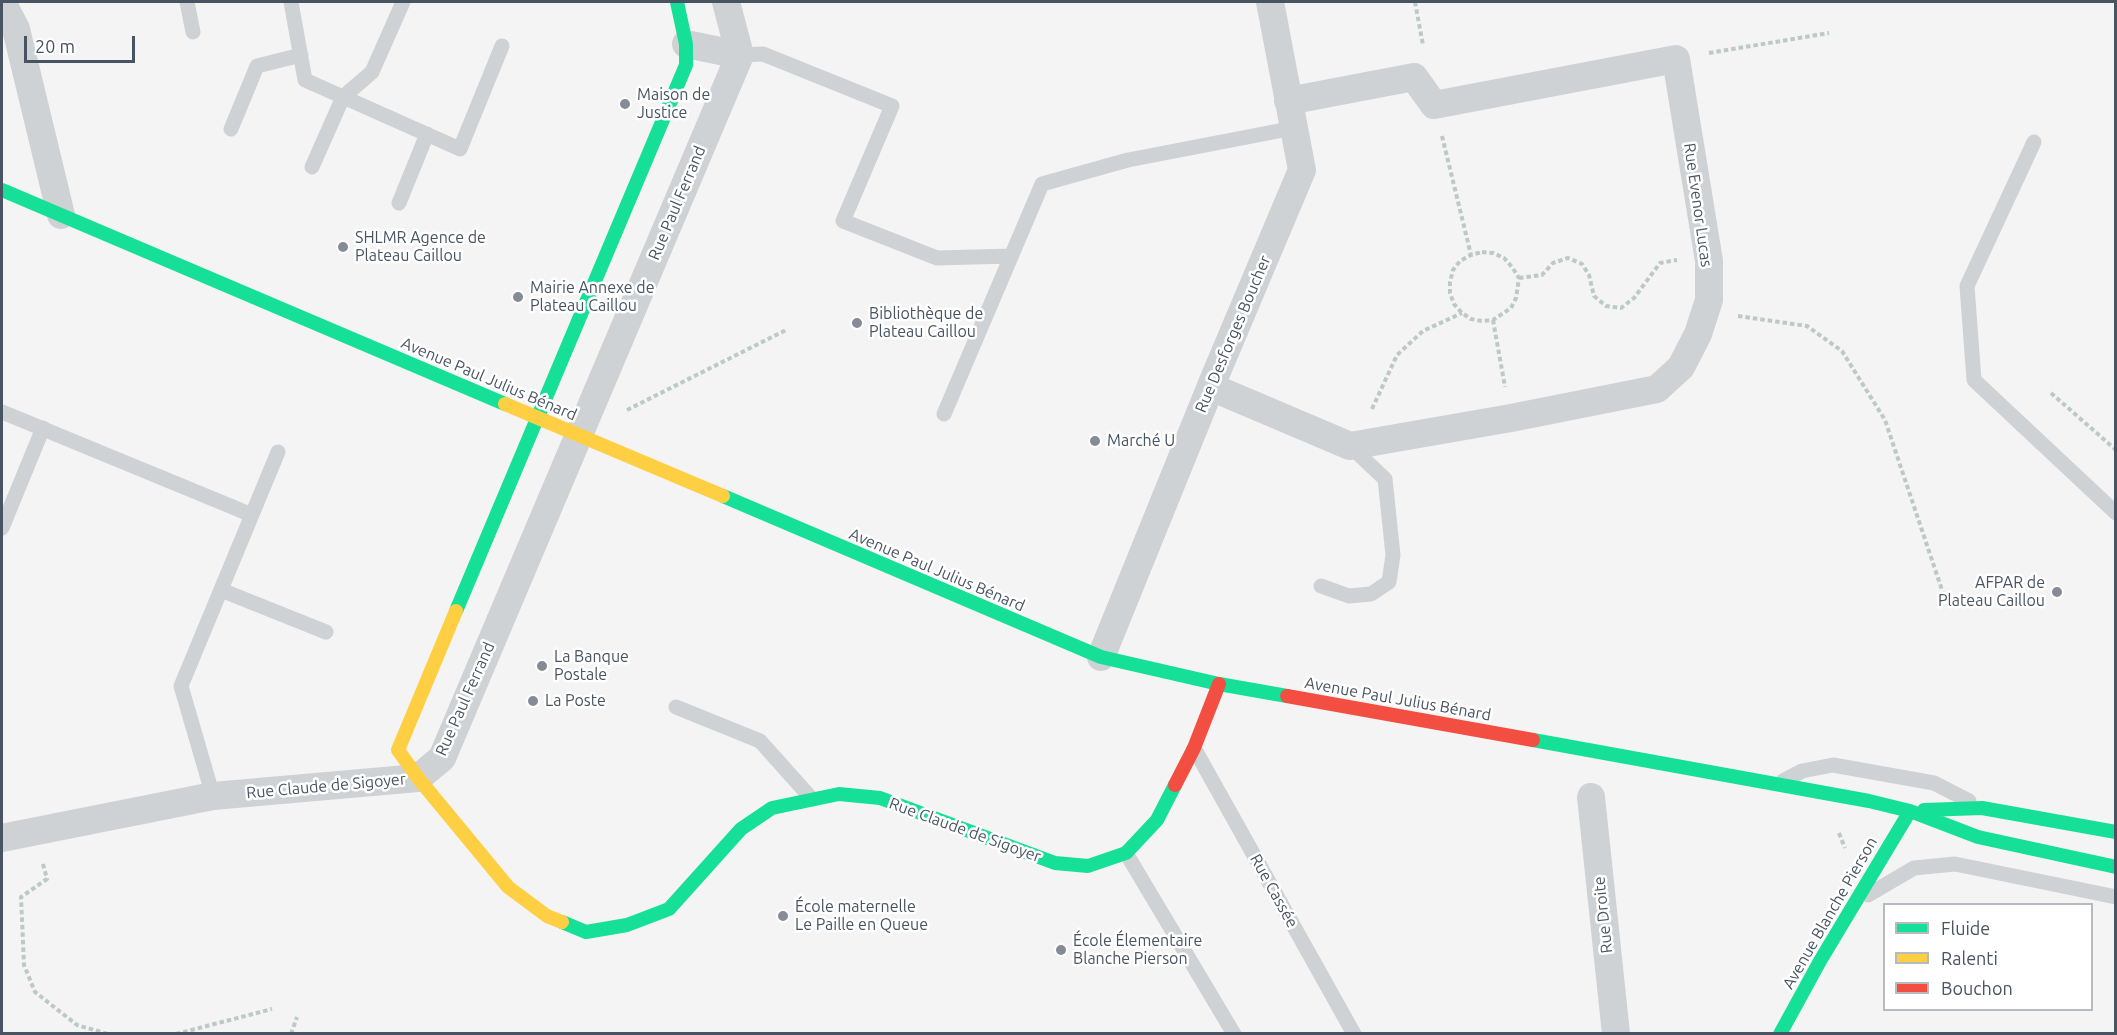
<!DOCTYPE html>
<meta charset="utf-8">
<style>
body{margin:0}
#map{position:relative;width:2117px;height:1035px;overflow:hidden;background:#f4f4f4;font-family:Ubuntu,sans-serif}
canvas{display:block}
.frame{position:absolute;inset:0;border:3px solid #495462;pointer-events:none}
.legend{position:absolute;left:1883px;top:903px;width:210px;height:108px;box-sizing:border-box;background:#fff;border:2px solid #b6bbc0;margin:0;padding:8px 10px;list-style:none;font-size:18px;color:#495462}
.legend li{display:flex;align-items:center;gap:12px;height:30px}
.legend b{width:30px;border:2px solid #b6bbc0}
.scale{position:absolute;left:24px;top:36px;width:111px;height:27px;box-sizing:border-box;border:3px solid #495462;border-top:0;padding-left:8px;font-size:18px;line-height:21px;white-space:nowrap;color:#495462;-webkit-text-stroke:4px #fff;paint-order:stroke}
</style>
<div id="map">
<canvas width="2117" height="1035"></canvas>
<div class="frame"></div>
<ul class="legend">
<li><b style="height:8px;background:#16e098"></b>Fluide</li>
<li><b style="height:8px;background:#ffcf43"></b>Ralenti</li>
<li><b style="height:8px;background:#f24e42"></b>Bouchon</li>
</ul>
<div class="scale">20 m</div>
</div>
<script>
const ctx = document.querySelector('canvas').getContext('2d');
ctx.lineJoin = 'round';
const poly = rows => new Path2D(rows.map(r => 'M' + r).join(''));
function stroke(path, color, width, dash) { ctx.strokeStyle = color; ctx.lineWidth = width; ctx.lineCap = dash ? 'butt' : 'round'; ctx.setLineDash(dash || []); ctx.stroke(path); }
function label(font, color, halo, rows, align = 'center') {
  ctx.font = font + ' Ubuntu,sans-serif'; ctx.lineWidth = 5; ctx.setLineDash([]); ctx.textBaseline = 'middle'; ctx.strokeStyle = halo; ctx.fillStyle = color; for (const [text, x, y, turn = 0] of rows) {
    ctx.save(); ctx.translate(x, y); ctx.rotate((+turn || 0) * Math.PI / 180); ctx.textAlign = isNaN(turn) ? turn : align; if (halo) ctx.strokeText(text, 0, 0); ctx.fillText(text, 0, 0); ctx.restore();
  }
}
const path = poly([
 [1415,2,1423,45],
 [1709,53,1829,33],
 [1442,136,1471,255],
 [1482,252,1493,253,1504,258,1512,267,1519,278,1516,298,1511,308,1493,320,1482,321,1471,319,1462,313,1454,304,1450,293,1450,282,1453,270,1460,261,1471,255,1482,252],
 [1519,278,1542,275,1553,263,1568,258,1582,264,1589,275,1594,296,1606,306,1621,308,1634,298,1660,263,1677,260],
 [1738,316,1807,326,1842,351,1885,420,1943,593],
 [1493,320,1505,387],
 [2051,393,2116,450],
 [1372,409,1397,355,1423,331,1462,313],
 [627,410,786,330],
 [1839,833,1845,848],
 [43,864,47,879,21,897,24,965,35,992,77,1025,108,1034],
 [339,1033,339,1034],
 [176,1034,272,1009],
 [291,1034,297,1017]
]);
const lane = poly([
 [187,2,193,32],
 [291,2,305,80,460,149,502,46],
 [740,55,763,54,892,106,843,221,937,258,1011,256],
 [231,129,257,66,301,55],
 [2034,142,1967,286,1974,380,2116,513],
 [312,167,343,97,372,72,403,2],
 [399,203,427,134],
 [2,412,252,515],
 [944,414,1042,184,1128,160,1294,128],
 [2,528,43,428],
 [1321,586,1349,596,1371,594,1389,582,1393,555,1385,479,1350,446],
 [221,590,326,632],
 [676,707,760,741,811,798],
 [1194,748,1354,1034],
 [1783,781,1802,771,1833,765,1934,783,1969,801],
 [213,796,181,686,278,452],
 [1126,853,1234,1034],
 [1868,895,1914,868,1955,864,2116,897]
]);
const street = poly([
 [2,2,16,29,61,215],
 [686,44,740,55],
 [1211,387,1350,446,1511,418,1657,389,1681,367,1698,334,1709,300,1709,261,1676,59,1434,105,1414,77,1288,101],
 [1101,657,1215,376,1302,170,1270,2],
 [1591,797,1616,1034],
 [2,838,213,796,418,778,442,758,740,55,726,2]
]);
const fast = poly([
 [2,190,505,404],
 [723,496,1101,657,1219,684,1287,696],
 [456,611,686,65,686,44,677,2],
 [1533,740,1869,801,1910,811,1978,837,2116,867],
 [1924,810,1982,808,2116,832],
 [562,922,586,932,627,925,669,909,741,829,772,808,839,794,880,798,1055,863,1088,866,1126,853,1157,820,1175,785],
 [1780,1034,1820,961,1910,811]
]);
const slow = poly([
 [505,404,723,496],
 [456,611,398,750,418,778,508,887,547,916,562,922]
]);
const jam = poly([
 [1287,696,1533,740],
 [1175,785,1194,748,1219,684]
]);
const markers = [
 [625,104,6,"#858c95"],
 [343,247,6,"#858c95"],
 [518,297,6,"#858c95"],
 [857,323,6,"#858c95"],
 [1095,441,6,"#858c95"],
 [2057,592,6,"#858c95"],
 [542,666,6,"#858c95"],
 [533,701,6,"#858c95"],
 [783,916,6,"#858c95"],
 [1061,950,6,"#858c95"]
];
const poiNames = [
 ["Maison de",637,95],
 ["Justice",637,113],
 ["SHLMR Agence de",355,238],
 ["Plateau Caillou",355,256],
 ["Mairie Annexe de",530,288],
 ["Plateau Caillou",530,306],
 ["Bibliothèque de",869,314],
 ["Plateau Caillou",869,332],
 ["Marché U",1107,441],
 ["AFPAR de",2045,583,"right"],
 ["Plateau Caillou",2045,601,"right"],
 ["La Banque",554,657],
 ["Postale",554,675],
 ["La Poste",545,701],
 ["École maternelle",795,907],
 ["Le Paille en Queue",795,925],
 ["École Élementaire",1073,941],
 ["Blanche Pierson",1073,959]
];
const streetNames = [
 ["Rue Paul Ferrand",677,203,-67],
 ["Rue Evenor Lucas",1698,205,82],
 ["Rue Desforges Boucher",1233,334,-67],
 ["Avenue Paul Julius Bénard",489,379,23],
 ["Avenue Paul Julius Bénard",937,570,23],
 ["Rue Paul Ferrand",465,699,-66],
 ["Avenue Paul Julius Bénard",1398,699,10],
 ["Rue Claude de Sigoyer",326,786,-5],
 ["Rue Claude de Sigoyer",965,830,20],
 ["Rue Cassée",1274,891,61],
 ["Avenue Blanche Pierson",1830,913,-60],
 ["Rue Droite",1603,915,-96]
];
stroke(path, '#bcc9c5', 4, [4.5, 3]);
stroke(lane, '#cfd2d4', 15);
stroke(street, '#cfd2d4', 28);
stroke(fast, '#16e098', 14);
stroke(slow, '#ffcf43', 14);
stroke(jam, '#f24e42', 14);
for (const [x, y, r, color] of markers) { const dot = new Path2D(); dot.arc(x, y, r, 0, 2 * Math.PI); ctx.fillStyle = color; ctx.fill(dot); stroke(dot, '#fff', 2); }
label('16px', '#495462', '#fff', poiNames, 'left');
label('16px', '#495462', '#fff', streetNames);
</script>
